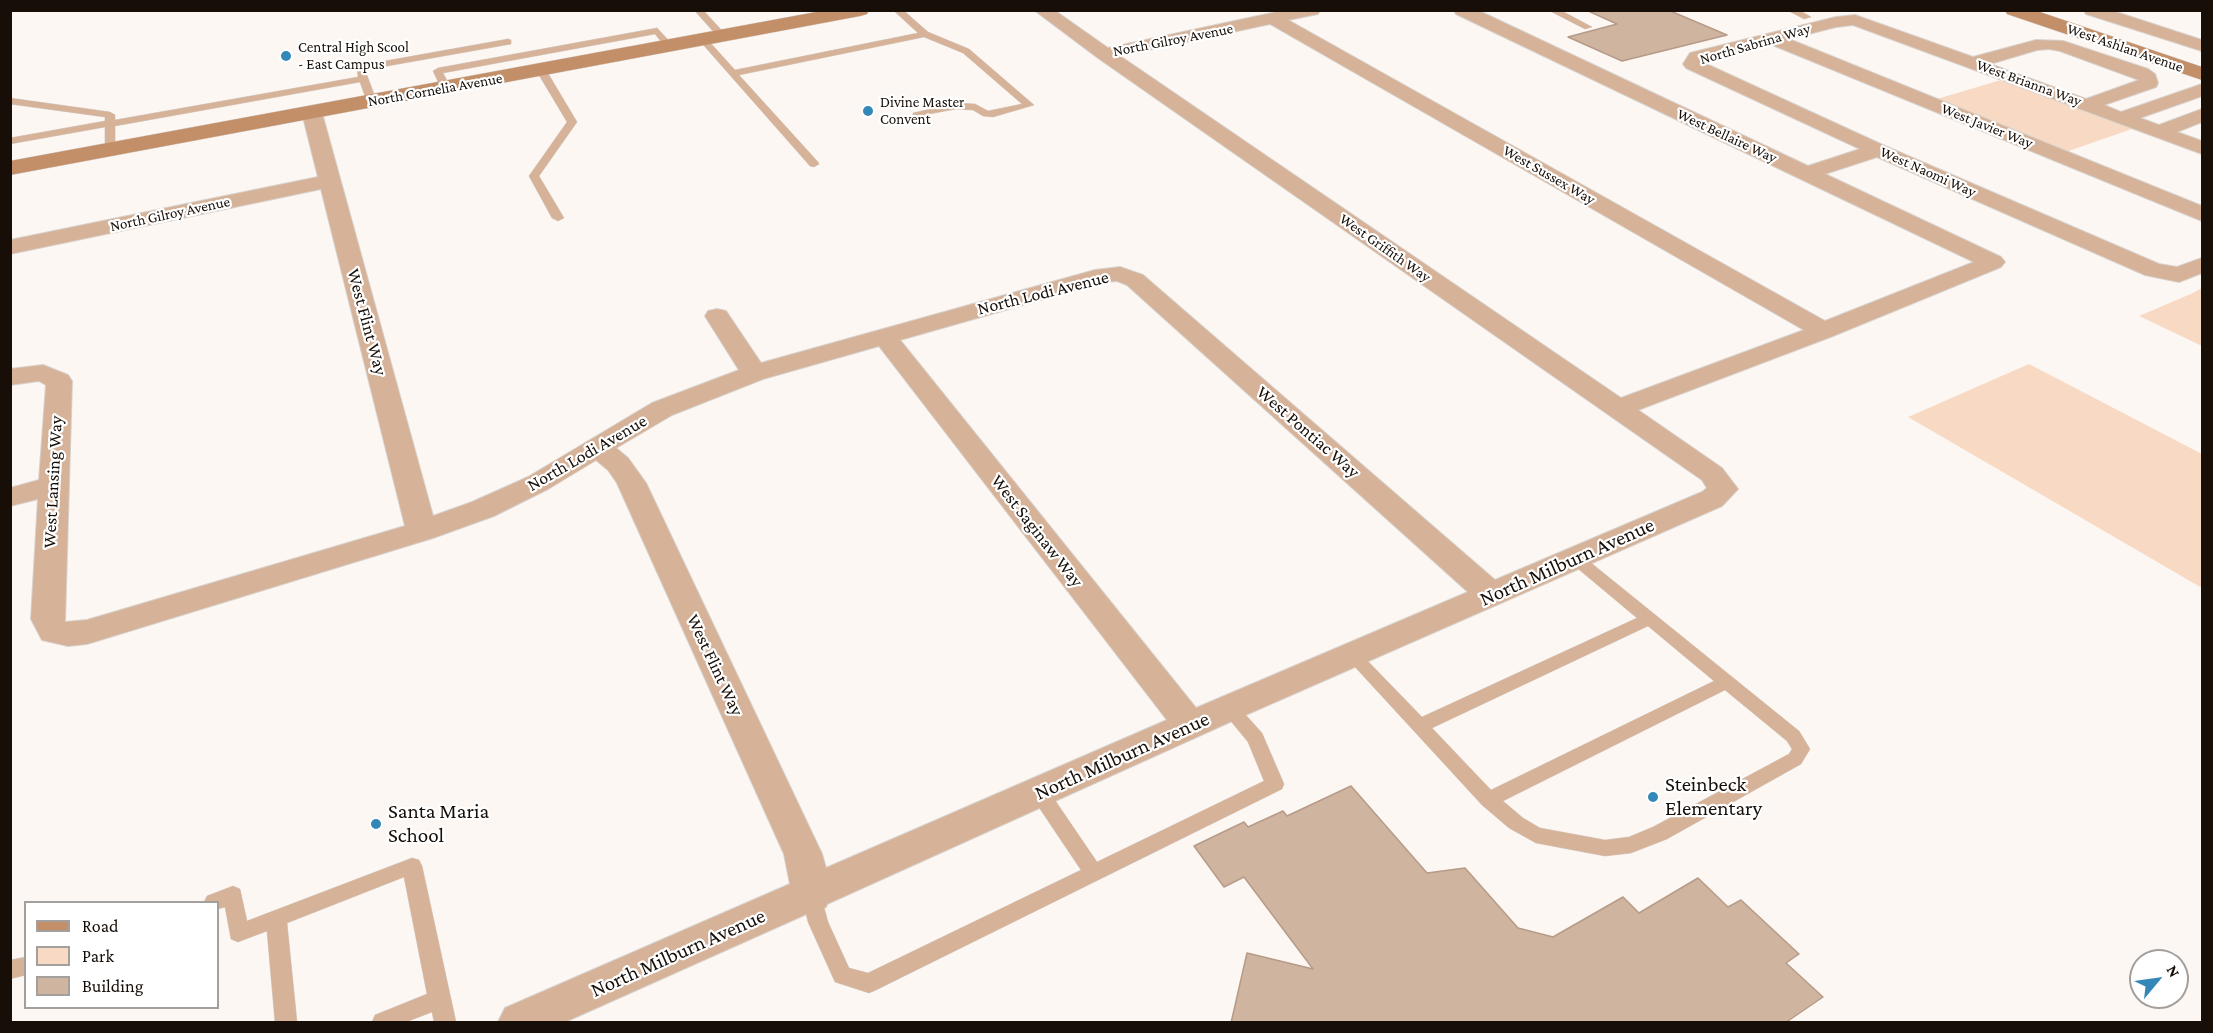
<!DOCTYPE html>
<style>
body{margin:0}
#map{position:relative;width:2213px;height:1033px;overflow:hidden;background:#fdf7f3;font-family:"Crimson Pro",serif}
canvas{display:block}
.frame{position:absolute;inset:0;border:12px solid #170e07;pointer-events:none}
.legend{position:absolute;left:24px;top:901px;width:195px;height:108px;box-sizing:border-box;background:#fff;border:2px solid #a29f9c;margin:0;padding:8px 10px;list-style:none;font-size:18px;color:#170e07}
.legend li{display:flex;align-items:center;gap:12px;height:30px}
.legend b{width:30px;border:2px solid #a29f9c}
.north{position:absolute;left:2129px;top:949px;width:60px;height:60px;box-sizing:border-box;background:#fff;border:2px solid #a29f9c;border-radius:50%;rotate:61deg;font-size:16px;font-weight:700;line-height:24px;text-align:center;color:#170e07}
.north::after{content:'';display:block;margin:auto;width:21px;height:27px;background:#3488b8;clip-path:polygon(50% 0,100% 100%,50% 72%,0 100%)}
</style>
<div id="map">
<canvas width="2213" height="1033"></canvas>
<div class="frame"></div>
<ul class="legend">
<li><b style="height:8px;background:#c28f69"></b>Road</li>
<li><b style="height:16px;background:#f8dac4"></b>Park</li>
<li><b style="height:16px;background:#cfb4a0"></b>Building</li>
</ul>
<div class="north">N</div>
</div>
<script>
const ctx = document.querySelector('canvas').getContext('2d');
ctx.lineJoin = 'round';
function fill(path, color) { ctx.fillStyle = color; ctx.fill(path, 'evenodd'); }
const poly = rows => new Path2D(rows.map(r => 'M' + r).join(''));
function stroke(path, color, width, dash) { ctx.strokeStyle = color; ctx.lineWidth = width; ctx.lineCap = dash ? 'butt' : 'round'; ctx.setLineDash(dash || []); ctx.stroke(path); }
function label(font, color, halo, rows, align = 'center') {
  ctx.font = font + ' "Crimson Pro",serif'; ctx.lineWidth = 4.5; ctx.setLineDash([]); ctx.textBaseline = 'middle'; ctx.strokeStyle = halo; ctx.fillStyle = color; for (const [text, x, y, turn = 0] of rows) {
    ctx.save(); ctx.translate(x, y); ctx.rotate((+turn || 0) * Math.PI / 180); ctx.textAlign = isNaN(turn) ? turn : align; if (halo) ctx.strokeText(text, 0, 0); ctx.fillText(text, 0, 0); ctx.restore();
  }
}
const green = poly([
 [2001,80,2132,129,2060,154,1930,101],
 [2202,288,2202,346,2139,316,2193,293],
 [2029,364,2202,454,2202,588,1908,417]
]);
const building = poly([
 [1586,10,1668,10,1727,35,1622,61,1568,37,1617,24,1586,10],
 [1351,786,1427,873,1465,868,1518,928,1553,937,1623,897,1639,913,1698,878,1728,907,1741,900,1799,954,1786,963,1823,997,1785,1023,1231,1023,1247,953,1313,969,1244,877,1224,887,1194,846,1244,822,1248,827,1283,811,1287,816,1351,786]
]);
const lane = poly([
 [694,10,703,10,726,35,726,39,720,39,694,10],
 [893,10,903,10,928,32,969,49,1034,105,993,117,983,116,973,110,956,109,913,117,913,113,956,103,975,104,988,111,1022,104,963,53,924,37,739,75,818,162,819,164,814,167,810,166,699,40,706,38,735,70,918,33,893,10],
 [1548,10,1560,10,1592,27,1585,29,1548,10],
 [1787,10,1799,10,1811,17,1804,19,1787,10],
 [657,28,672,44,672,48,666,48,655,34,443,73,451,88,446,91,441,88,433,71,438,68,657,28],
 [508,39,511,40,511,44,365,70,377,102,372,105,367,102,360,82,115,126,115,150,110,153,105,150,105,127,10,144,10,138,105,121,105,117,10,104,10,98,110,112,115,115,115,120,358,77,357,66,508,39],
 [541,67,546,70,577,122,539,176,564,218,558,221,552,218,529,176,567,122,536,70,541,67],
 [1575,553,1580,554,1799,731,1810,749,1801,764,1667,839,1631,853,1605,856,1536,843,1509,828,1482,805,1344,655,1346,651,1352,649,1358,651,1422,717,1637,618,1570,562,1567,558,1570,554,1575,553],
 [1648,626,1714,681,1491,790,1432,728,1648,626],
 [1725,690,1787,741,1792,749,1789,754,1653,827,1629,837,1605,840,1540,828,1523,818,1503,801,1725,690],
 [1229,701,1235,703,1262,733,1284,784,1282,789,876,990,869,993,835,982,808,922,802,895,805,889,812,886,819,889,828,922,849,968,868,973,1081,870,1032,797,1030,792,1032,787,1039,785,1046,787,1097,862,1264,781,1248,742,1220,708,1223,703,1229,701],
 [412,858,419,860,422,866,456,1022,434,1022,432,1012,406,1022,372,1022,375,1015,427,994,404,877,287,923,297,1022,275,1022,267,931,238,942,231,939,225,907,218,909,218,902,204,902,207,896,233,886,240,889,247,921,412,858],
 [26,957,26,975,10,979,10,960,26,957]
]);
const street = poly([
 [1034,10,1054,10,1108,48,1286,10,1320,10,1318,14,1288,20,1825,321,1974,262,1456,14,1454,10,1477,10,1808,166,1860,149,1686,68,1683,64,1690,53,1836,17,1855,15,1973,57,2036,40,2063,41,2148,69,2155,74,2158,83,2156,87,2104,105,2121,112,2202,84,2202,96,2140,118,2159,125,2202,109,2202,122,2177,132,2202,141,2202,154,1853,25,1836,27,1789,39,2202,206,2202,221,1770,44,1702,62,1885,146,2159,264,2177,267,2202,258,2202,273,2179,282,2145,275,1877,157,1825,174,2001,257,2005,262,2001,267,1833,336,1638,410,1722,468,1738,489,1722,506,1241,717,827,904,826,907,811,912,565,1022,498,1022,505,1008,790,884,784,854,617,483,608,470,596,460,548,489,494,516,433,538,87,644,68,646,42,640,31,619,38,499,10,506,10,488,39,480,46,385,39,381,10,385,10,369,43,365,68,375,72,381,65,622,87,620,405,526,321,189,10,254,10,240,318,177,302,113,305,109,312,107,319,109,322,113,433,516,472,502,528,477,652,403,739,370,705,316,708,311,717,309,726,311,761,363,1095,270,1120,267,1143,275,1495,580,1702,492,1707,488,1702,480,1098,58,1034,10],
 [1270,24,1804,330,1621,398,1120,56,1270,24],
 [2049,49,2060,51,2139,80,2086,99,1990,64,2037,50,2049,49],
 [1117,281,1127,285,1468,592,1196,708,900,340,1104,282,1117,281],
 [879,346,1167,720,826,868,822,854,646,483,628,458,616,448,672,415,763,379,879,346],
 [2084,10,2110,10,2202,40,2202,51,2086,14,2084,10]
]);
const secondary = poly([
 [827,10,869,10,867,14,860,16,10,175,10,161,827,10],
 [2005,10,2034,10,2202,67,2202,80,2007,14,2005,10]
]);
const markers = [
 [286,56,6,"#3488b8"],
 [868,111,6,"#3488b8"],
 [1653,797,6,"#3488b8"],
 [376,824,6,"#3488b8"]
];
const farStreetnames = [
 ["North Gilroy Avenue",1173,40,-11],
 ["North Sabrina Way",1755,44,-16],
 ["West Ashlan Avenue",2125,48,19],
 ["West Brianna Way",2029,83,20],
 ["North Cornelia Avenue",435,90,-10],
 ["West Javier Way",1987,126,22],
 ["West Bellaire Way",1727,136,25],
 ["West Naomi Way",1928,172,24],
 ["West Sussex Way",1549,175,30],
 ["North Gilroy Avenue",170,214,-12],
 ["West Griffith Way",1385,248,35]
];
const farPoinames = [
 ["Central High Scool",298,47],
 ["- East Campus",298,64],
 ["Divine Master",880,102],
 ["Convent",880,119]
];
const streetNames = [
 ["North Lodi Avenue",1043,293,-14],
 ["West Flint Way",367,322,75],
 ["West Pontiac Way",1308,432,41],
 ["North Lodi Avenue",587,453,-30],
 ["West Lansing Way",53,482,-87],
 ["West Saginaw Way",1037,531,52],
 ["West Flint Way",715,665,65]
];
const nearStreetnames = [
 ["North Milburn Avenue",1567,562,-24],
 ["North Milburn Avenue",1122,756,-24],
 ["North Milburn Avenue",678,953,-24]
];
const nearPoinames = [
 ["Steinbeck",1665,785],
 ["Elementary",1665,809],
 ["Santa Maria",388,812],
 ["School",388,836]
];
fill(green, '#f8dac4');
fill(building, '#cfb4a0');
stroke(building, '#b69b88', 1.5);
stroke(lane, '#d8d2cd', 1);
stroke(street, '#d8d2cd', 2);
stroke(secondary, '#d8d2cd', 1);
fill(lane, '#d5b298');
fill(street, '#d5b298');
fill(secondary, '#c28f69');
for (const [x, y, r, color] of markers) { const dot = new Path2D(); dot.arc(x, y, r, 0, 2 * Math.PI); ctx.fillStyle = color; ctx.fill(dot); stroke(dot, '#fff', 2); }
label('15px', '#170e07', '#fff', farStreetnames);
label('15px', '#170e07', '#fff', farPoinames, 'left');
label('18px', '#170e07', '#fff', streetNames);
label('21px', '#170e07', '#fff', nearStreetnames);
label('21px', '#170e07', '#fff', nearPoinames, 'left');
</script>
